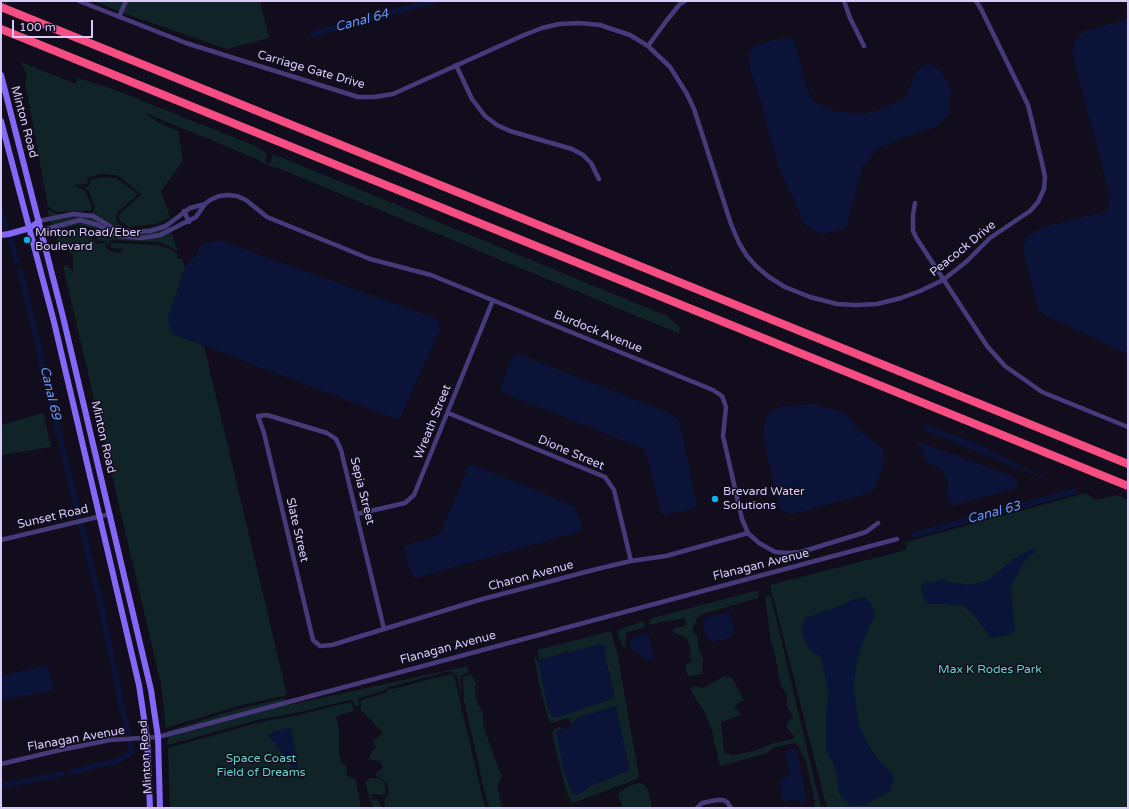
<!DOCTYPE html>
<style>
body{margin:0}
#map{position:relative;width:1129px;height:809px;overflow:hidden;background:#120d1d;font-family:"Varela Round",sans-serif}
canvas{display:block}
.frame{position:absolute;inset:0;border:2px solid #d9cbfc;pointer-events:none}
.scale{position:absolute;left:12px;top:20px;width:81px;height:18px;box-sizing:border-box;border:2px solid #d9cbfc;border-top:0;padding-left:5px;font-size:12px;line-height:14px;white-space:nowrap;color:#d9cbfc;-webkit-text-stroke:3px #120d1d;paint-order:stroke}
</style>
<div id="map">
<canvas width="1129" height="809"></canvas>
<div class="frame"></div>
<div class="scale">100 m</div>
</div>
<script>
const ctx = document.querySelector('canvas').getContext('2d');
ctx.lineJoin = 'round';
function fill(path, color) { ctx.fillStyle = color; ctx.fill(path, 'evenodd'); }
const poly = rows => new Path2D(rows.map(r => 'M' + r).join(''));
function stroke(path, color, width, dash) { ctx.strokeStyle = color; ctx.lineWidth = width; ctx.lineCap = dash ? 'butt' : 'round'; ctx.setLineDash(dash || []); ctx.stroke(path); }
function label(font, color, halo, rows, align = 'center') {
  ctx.font = font + ' "Varela Round",sans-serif'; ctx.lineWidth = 3; ctx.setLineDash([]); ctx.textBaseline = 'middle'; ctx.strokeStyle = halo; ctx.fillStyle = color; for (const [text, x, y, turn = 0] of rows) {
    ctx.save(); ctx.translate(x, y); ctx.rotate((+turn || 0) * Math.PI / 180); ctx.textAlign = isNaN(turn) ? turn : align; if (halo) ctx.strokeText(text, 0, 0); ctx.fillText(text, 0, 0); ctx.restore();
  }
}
const green = poly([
 [95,1,260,1,269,38,227,49,126,14],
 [21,62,76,84,78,78,110,88,253,145,267,154,265,162,270,164,273,154,667,316,680,328,678,333,278,168,273,167,261,162,259,160,143,112,161,124,178,131,183,161,161,191,170,218,156,224,129,227,119,220,119,215,137,198,142,195,117,175,101,174,88,178,87,184,74,185,85,191,92,207,91,211,57,212,48,206,25,82,27,75],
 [102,177,116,178,138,194,117,213,116,220,118,223,129,230,157,227,168,221,178,252,171,247,158,242,111,240,109,242,108,246,106,241,99,241,94,237,92,233,93,228,84,226,76,225,60,230,55,237,47,209,57,214,92,213,95,207,88,190,83,187,89,186,90,180],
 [76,228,91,230,90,233,92,239,98,244,105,243,106,248,112,252,121,253,123,249,111,248,111,243,158,245,170,249,177,254,177,258,182,259,185,267,181,280,173,334,204,346,287,695,238,706,166,728,161,684,66,279,63,265,68,265,73,272,73,255,56,241,58,236,60,232],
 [43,413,51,447,1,455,1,425],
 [1086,493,1095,500,1117,495,1128,500,1128,808,827,808,770,585,906,550,906,542],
 [759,590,758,598,703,614,698,617,692,630,697,636,699,651,703,659,702,674,689,676,686,672,686,665,693,660,689,656,691,651,688,641,687,638,673,632,673,629,686,626,685,618,667,621,650,625,649,622,650,619,656,617],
 [768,596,771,597,821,808,814,808,815,802,806,761,801,753,799,747,795,743,780,746,773,748,768,753,720,766,712,731,704,711,692,693,691,688,695,686,704,688,724,676,732,678,744,700,734,706,741,715,721,722,724,753,733,755,754,751,774,743,793,739,795,737,786,727,789,720,793,718,787,705,787,694,781,686,774,650,771,642,765,597],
 [644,621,645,627,626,633,625,647,623,647,618,636,618,630],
 [611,631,617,652,639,777,630,782,572,803,567,793,552,734,554,729,559,727,563,729,556,732,579,794,592,785,605,781,620,773,616,706,580,717,576,719,573,725,568,718,550,723,541,693,534,658,536,658,539,664,549,712,553,717,558,717,613,698,614,693,604,653,567,652,539,660,538,650],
 [467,666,469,672,462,675,460,677,461,695,457,675,450,671,393,686,387,687,385,690,359,698,359,706,355,706,353,701,350,700,291,714,261,719,168,745,167,731,238,709,285,698,287,703,289,705],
 [451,674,454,676,485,808,386,808,384,801,389,792,387,783,375,775,383,767,380,761,368,759,373,750,376,748,373,741,383,733,361,710,361,700,386,693,388,689,393,689],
 [471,674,476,684,475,695,480,708,483,711,483,724,488,740,502,777,499,783,497,785,502,808,490,808,486,798,464,700,463,677],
 [351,702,354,711,336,716,339,730,339,754,342,764,345,764,347,769,346,775,356,780,361,808,170,808,168,748,261,722,294,716],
 [370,778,380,779,385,783,385,795,371,794,372,800,377,799,382,808,373,808,365,782],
 [639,783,643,784,648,789,652,808,622,808,622,802,618,797,620,792,629,786]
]);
const water = poly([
 [1128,19,1128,354,1047,316,1039,311,1025,260,1023,247,1027,237,1044,227,1103,212,1108,209,1109,194,1072,52,1076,39,1085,31],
 [784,37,794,39,805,82,813,101,835,111,864,114,882,109,903,99,911,85,917,70,928,63,942,72,951,89,949,114,936,127,905,137,878,148,863,166,846,228,823,234,806,227,778,166,760,99,750,69,749,54,753,47],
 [219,240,437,319,440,330,399,420,173,334,167,320,185,267,196,255,201,245],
 [518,354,672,414,679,420,696,501,697,505,695,508,664,515,661,513,646,452,642,448,503,393,500,390,511,357],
 [813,404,843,412,862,433,883,448,885,459,875,488,870,493,793,514,784,512,779,507,765,445,763,435,765,421,769,414,779,407],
 [924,424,980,445,1057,484,922,429],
 [917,441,1016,478,1017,488,951,506,947,494,948,481,941,469,928,463],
 [469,465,476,466,572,505,577,510,582,526,581,531,415,578,411,574,404,547,409,544,431,538,440,534],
 [1033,548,1037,551,1029,557,1023,564,1011,587,1015,630,1011,635,991,638,971,612,963,606,942,604,928,604,922,595,921,585,928,581,934,583,939,580,944,580,947,582,960,583,965,585,979,583,990,579,1013,559],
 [866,597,872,605,875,615,863,642,857,659,854,687,856,705,859,725,869,746,880,762,892,773,894,777,890,792,863,805,851,806,839,793,835,768,826,750,826,717,828,691,821,658,809,649,801,631,805,618,843,605,854,599],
 [729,612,735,631,730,638,712,642,706,635,703,623,704,619],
 [643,633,649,635,651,649,654,659,647,660,638,653,631,651,630,642,633,638],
 [600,644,603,646,607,646,606,651,604,653,614,693,613,698,558,717,553,717,549,712,539,666,539,660],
 [47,665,48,666,54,689,48,691,4,700,1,699,1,676],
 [616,706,630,770,591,786,579,794,573,795,564,773,556,732,573,725,576,719,580,717],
 [291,727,298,768,304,779,302,780,268,735,272,732],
 [795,748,797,752,802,775,806,799,805,804,801,804,797,799,783,802,781,798,780,779,787,777,789,774,785,752]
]);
const canal = poly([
 [313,34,433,1],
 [1,212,7,230],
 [10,239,17,261],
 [20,270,79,517],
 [81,525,99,597,128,735],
 [914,535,1075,491],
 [71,772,117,761,132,752,130,743],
 [1,786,62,774]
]);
const street = poly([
 [79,1,186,43,358,97,374,97,393,94,524,35,542,28,559,24,580,23,600,25,630,35,648,46,670,67,687,94,694,109,731,224,739,243,747,256,756,266,769,277,785,287,810,297,837,304,856,305,877,304,901,298,920,291,943,280,966,262,990,238,1030,211,1038,202,1044,189,1045,177,1042,163,1028,105,981,9,976,1],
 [844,1,850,18,864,46],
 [119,17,126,1],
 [648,46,667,20,680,4,685,1],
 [456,65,472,99,485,116,497,125,510,131,572,149,583,155,591,163,599,179],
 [915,203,913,215,913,231,917,239,987,346,1005,366,1042,392,1128,427],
 [184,211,189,222],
 [39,221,73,214,93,216,113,228,134,232,150,231,166,226,190,208,205,204],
 [42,230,80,220,98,225,118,236,142,238,160,235,196,217,205,204,210,200,219,196,228,195,237,196,246,200,267,217,370,259,431,275,713,390,722,396,726,407,723,436,742,519,748,533,759,543,775,552,788,553,801,552,866,532,878,523],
 [448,413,605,477,614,490,631,561],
 [357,514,405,503,414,495,493,300],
 [1,540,110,514],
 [384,629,341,450,336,439,327,433,267,415,258,416,264,433,313,640,320,646,332,645,384,629,479,600,597,569,631,561,666,556,748,533],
 [1,764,60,750,110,740,158,737,897,539],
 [697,808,702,803,717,800,723,800,727,802,731,808]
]);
const secondary = poly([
 [1,75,63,317,151,690,158,737,160,808],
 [1,121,54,322,139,685,147,738,150,808],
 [1,235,9,234,30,228,39,221]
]);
const highway = poly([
 [1,7,1128,464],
 [1,29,1128,486]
]);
const markers = [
 [27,240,4,"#0caee8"],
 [715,499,4,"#0caee8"]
];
const streetNames = [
 ["Carriage Gate Drive",311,70,16],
 ["Minton Road",24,122,75],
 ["Peacock Drive",963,249,-39],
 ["Burdock Avenue",598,332,22],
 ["Wreath Street",433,422,-68],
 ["Minton Road",103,437,77],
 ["Dione Street",571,453,23],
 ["Sepia Street",362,491,76],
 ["Sunset Road",53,517,-13],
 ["Slate Street",297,530,77],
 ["Flanagan Avenue",761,565,-14],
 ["Charon Avenue",531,576,-15],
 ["Flanagan Avenue",448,648,-15],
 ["Flanagan Avenue",76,739,-10],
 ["Minton Road",146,757,-94]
];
const poiNames = [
 ["Minton Road/Eber",35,233],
 ["Boulevard",35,247],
 ["Brevard Water",723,492],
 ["Solutions",723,506]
];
const parkNames = [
 ["Max K Rodes Park",990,670],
 ["Space Coast",261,759],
 ["Field of Dreams",261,773]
];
const waterNames = [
 ["Canal 64",362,21,-15],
 ["Canal 69",50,393,77],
 ["Canal 63",994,513,-15]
];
fill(green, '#102427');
fill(water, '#0b1438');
stroke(canal, '#0b1438', 5.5);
stroke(street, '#473a7a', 4.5);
stroke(secondary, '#8368f7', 6);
stroke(highway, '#f64d82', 8);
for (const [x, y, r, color] of markers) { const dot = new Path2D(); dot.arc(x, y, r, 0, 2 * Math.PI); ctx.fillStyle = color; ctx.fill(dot); stroke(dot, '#120d1d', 1.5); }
label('12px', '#d9cbfc', '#120d1d', streetNames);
label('12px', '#d9cbfc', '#120d1d', poiNames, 'left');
label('12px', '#5cd7cd', '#120d1d', parkNames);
label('italic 13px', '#5f98f7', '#120d1d', waterNames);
</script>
